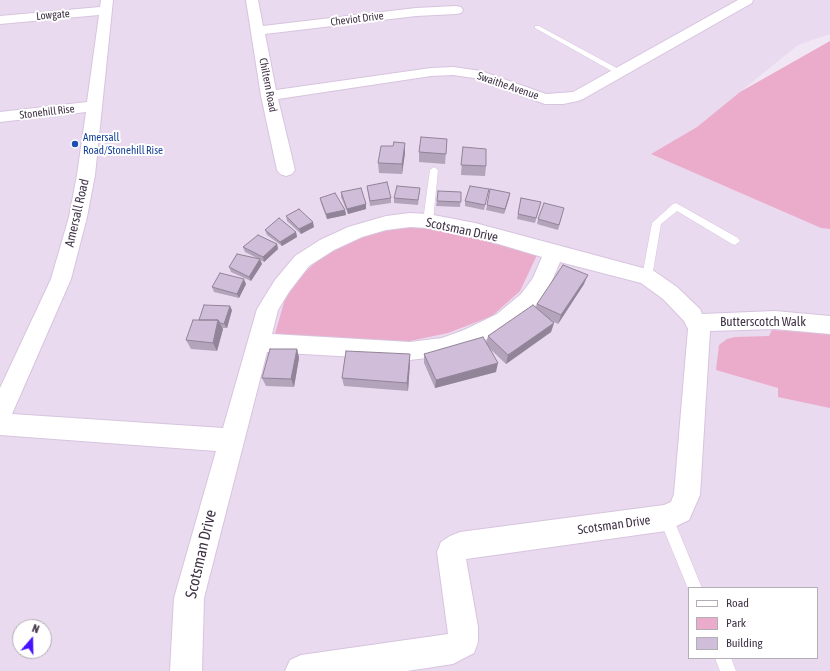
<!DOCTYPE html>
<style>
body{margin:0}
#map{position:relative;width:830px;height:671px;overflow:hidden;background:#f1e6f4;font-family:"Asap Condensed",sans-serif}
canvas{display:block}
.legend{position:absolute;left:688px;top:587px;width:130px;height:72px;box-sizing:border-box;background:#fff;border:1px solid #b3aeb5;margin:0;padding:5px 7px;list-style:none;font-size:12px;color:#413447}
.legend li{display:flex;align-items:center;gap:8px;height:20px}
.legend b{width:20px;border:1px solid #b3aeb5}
.north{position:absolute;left:12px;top:619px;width:40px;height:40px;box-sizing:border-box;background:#fff;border:1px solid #b3aeb5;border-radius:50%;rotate:20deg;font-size:11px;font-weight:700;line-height:16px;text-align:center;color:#413447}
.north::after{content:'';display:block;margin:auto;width:14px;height:18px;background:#4612ff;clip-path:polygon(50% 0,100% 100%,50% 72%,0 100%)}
</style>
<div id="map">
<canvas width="830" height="671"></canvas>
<ul class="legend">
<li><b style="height:5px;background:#fff"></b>Road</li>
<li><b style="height:11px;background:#ebabca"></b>Park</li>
<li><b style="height:11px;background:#d0bdd9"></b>Building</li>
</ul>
<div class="north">N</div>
</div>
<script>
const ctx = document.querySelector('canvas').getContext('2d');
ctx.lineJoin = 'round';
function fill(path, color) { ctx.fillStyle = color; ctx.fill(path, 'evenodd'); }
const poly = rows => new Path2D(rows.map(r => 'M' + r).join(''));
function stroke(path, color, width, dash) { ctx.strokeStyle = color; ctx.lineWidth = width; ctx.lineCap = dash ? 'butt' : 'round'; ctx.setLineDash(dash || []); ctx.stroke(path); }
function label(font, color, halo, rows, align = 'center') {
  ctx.font = font + ' "Asap Condensed",sans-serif'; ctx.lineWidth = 4; ctx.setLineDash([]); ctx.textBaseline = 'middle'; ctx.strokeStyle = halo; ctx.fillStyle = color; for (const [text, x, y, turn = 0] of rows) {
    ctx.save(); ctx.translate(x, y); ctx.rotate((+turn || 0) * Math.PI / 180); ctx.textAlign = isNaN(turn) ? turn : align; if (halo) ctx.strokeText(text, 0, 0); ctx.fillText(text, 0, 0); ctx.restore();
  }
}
const residential = poly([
 [0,0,830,0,830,34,798,45,697,127,651,154,821,228,830,229,830,671,0,671],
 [689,588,817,588,817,658,689,658],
 [20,627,44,627,44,651,20,651]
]);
const green = poly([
 [830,41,830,229,821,228,651,154,697,127,740,92],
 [420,226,496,241,537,255,520,291,492,316,448,333,405,342,274,337,288,289,325,253,364,234],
 [772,330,830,334,830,408,778,397,778,388,716,370,719,345,727,339,735,337,769,336]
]);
const lane = poly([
 [535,26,539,26,624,72,617,74,535,28,535,26],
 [434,167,438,170,433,221,428,224,423,221,430,170,434,167],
 [676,203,738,238,740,241,735,245,732,244,677,211,661,224,652,277,647,281,643,280,642,277,652,223,673,204,676,203],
 [666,511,671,513,702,588,689,588,689,591,659,518,661,513,666,511],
 [715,658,731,658,736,671,720,671,715,658]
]);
const street = poly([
 [101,0,113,0,95,175,87,217,71,279,12,414,223,428,257,309,275,280,295,256,320,240,348,227,386,216,410,213,428,214,475,223,654,271,677,287,700,309,702,314,775,311,830,316,830,334,775,329,710,331,700,495,689,520,666,531,466,559,478,627,478,642,474,653,453,664,407,671,285,671,290,660,301,655,448,634,437,552,441,542,450,536,460,532,664,505,671,502,674,494,688,329,684,321,663,299,641,283,560,262,549,288,535,306,513,326,479,343,442,356,410,360,267,352,204,598,202,671,170,671,174,598,216,451,0,435,0,388,51,279,69,217,77,175,86,112,0,122,0,112,87,102,99,15,0,24,0,16,100,7,101,0],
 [410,227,428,228,475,237,542,257,533,278,521,294,497,314,464,330,442,338,410,342,272,334,278,310,289,292,309,266,334,250,362,237,386,230,410,227],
 [246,0,258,0,263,26,416,8,456,6,461,7,463,10,461,13,456,14,416,16,265,34,276,90,431,68,453,67,481,71,546,94,573,92,738,0,753,0,752,3,583,99,578,101,563,104,545,104,474,78,453,75,431,76,278,99,295,170,292,174,286,176,280,174,277,170,261,96,246,0]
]);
const wall = poly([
 [447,139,445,164,419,162,419,152],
 [463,147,486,166,485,176,461,175],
 [405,153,402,174,379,173,378,163],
 [367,186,391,198,391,203,370,206],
 [420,188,418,205,394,203,394,198],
 [489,189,484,210,465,206,465,201],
 [341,192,366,209,348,214,341,197],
 [461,192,460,207,436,206,437,201],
 [320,198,345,210,346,215,327,219,321,203],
 [509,198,504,214,486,210,487,205],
 [521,198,541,202,535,223,517,219],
 [564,208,558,230,537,224,538,219],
 [286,216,314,227,301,234,287,221],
 [265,230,296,232,297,237,282,246,267,235],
 [277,244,278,249,264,262,260,260,262,264,251,281,231,272,229,267,259,259,245,252,243,247],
 [246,284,239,298,214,292,212,287],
 [584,284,558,324,554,322,554,323,551,332,506,364,488,347,496,372,435,388,424,363,424,354,486,343,488,336,536,307,537,304],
 [232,310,227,328,222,328,223,329,217,351,191,349,186,340,199,320],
 [297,349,299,358,294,387,266,386,262,378],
 [410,363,408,391,344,386,342,378]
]);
const shadedWall = poly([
 [405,143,405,153,402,174,402,164],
 [510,193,509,198,504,214,505,209],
 [366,204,366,209,348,214,347,209],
 [345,210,346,215,327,219,326,214],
 [313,222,314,227,301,234,299,229],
 [296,232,297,237,282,246,280,242],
 [277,244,278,249,264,262,263,257],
 [260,259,262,264,251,281,249,277],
 [588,275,584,284,558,324,561,315],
 [244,279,246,284,239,298,237,294],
 [230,306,232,310,227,328,224,324],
 [218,320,223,329,217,351,213,343],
 [554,323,551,332,506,364,508,355],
 [297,349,299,358,294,387,291,379],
 [410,354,410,363,408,391,407,383],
 [498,363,496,372,435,388,436,380]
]);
const building = poly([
 [421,137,447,139,446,154,419,152,421,137],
 [394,142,405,143,402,164,378,163,381,146,393,146,394,142],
 [463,147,486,149,486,166,461,165,463,147],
 [387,182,391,198,370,201,367,186,387,182],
 [397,186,420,188,418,200,394,198,397,186],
 [470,186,489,189,485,205,465,201,470,186],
 [361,188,366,204,347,209,341,192,361,188],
 [490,189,510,193,505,209,487,205,490,189],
 [438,191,461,192,461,202,437,201,438,191],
 [335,193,345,210,326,214,320,198,335,193],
 [521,198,541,202,536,218,518,214,521,198],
 [544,203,564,208,559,225,538,219,544,203],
 [299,209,313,222,299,229,286,216,299,209],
 [279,218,296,232,280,242,265,230,279,218],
 [258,235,277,244,263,257,243,247,258,235],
 [237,254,260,259,249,277,229,267,237,254],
 [563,265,588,275,561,315,537,304,563,265],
 [220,273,244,279,237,294,212,287,220,273],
 [204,305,230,306,224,324,220,323,218,320,199,320,204,305],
 [533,305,554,323,508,355,488,336,533,305],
 [193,320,218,320,213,343,186,340,193,320],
 [483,337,498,363,436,380,424,354,483,337],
 [270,349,297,349,291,379,262,378,270,349],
 [346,351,410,354,407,383,342,378,346,351]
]);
const markers = [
 [75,144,4,"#1a4fb4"]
];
const farStreetnames = [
 ["Lowgate",53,15,-5],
 ["Cheviot Drive",357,19,-7],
 ["Chiltern Road",268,85,79],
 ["Swaithe Avenue",508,86,19],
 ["Stonehill Rise",47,112,-7]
];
const farTransitnames = [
 ["Amersall",83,138],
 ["Road/Stonehill Rise",83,151]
];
const streetNames = [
 ["Amersall Road",77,213,-77],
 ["Scotsman Drive",462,230,12],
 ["Butterscotch Walk",763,322],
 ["Scotsman Drive",614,525,-8]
];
const nearStreetnames = [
 ["Scotsman Drive",201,554,-77]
];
fill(residential, '#eadaef');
fill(green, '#ebabca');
stroke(lane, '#d7c4de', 1);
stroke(street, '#d7c4de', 2);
fill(lane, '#fff');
fill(street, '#fff');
fill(wall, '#b3a3bb');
fill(shadedWall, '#928498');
fill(building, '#d0bdd9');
stroke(building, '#928498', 1);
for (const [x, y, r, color] of markers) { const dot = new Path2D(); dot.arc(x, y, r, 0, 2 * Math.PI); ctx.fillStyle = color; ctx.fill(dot); stroke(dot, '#fff', 1.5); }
label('11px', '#413447', '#fff', farStreetnames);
label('11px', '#164399', '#fff', farTransitnames, 'left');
label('13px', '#413447', '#fff', streetNames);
label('16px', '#413447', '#fff', nearStreetnames);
</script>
